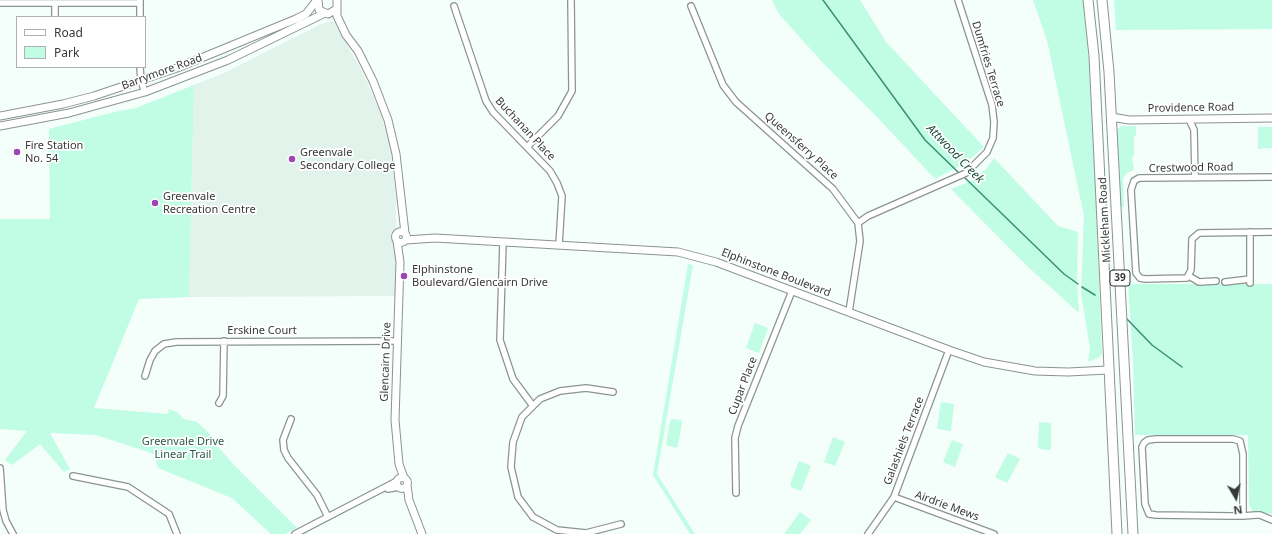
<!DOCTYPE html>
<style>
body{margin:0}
#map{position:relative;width:1272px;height:534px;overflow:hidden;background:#f4fefa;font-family:"Noto Sans",sans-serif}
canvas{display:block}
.legend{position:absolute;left:16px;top:16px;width:130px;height:52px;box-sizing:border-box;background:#fff;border:1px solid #afb0af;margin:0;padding:5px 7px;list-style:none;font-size:12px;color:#363938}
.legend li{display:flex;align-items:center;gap:8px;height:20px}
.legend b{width:20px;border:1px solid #afb0af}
.north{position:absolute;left:1216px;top:478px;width:40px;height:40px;-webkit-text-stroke:3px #fff;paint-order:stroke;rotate:171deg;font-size:11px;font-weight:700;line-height:16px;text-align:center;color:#363938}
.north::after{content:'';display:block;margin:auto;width:14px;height:18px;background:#363938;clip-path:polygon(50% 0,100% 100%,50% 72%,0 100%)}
</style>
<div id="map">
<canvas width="1272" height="534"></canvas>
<ul class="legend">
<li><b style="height:5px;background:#fff"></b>Road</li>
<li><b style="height:11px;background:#c1fce5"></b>Park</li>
</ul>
<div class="north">N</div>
</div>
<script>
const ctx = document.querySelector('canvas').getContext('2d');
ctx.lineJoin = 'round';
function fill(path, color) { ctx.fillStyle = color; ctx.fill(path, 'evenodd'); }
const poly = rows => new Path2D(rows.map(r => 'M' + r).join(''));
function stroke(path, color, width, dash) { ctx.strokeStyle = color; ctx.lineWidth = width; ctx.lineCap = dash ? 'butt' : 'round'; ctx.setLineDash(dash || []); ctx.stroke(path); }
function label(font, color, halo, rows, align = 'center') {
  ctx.font = font + ' "Noto Sans",sans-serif'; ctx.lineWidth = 3.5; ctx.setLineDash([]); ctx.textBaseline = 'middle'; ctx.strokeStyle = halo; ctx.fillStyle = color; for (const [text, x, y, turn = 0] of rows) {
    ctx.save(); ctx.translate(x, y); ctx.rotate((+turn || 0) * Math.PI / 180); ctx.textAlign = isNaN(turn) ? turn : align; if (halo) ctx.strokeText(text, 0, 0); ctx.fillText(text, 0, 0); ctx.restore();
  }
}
const built = poly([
 [333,21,362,71,380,111,390,144,396,200,396,226,392,237,396,256,395,296,189,297,194,85,224,73,321,24]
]);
const green = poly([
 [772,0,860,0,886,42,984,147,966,163,935,179,877,117,823,63,779,14],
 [1033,0,1083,0,1086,15,1093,125,1102,353,1100,357,1088,362,1090,348,1081,294,1084,216,1047,40],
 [1114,0,1272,0,1272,29,1116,30],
 [194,85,189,297,139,299,94,408,168,414,169,409,177,412,184,419,197,422,212,436,214,442,233,464,297,528,285,534,271,534,232,498,158,468,154,454,96,435,50,433,70,469,64,472,40,444,12,465,5,460,27,431,0,429,0,219,50,219,49,129,118,111,136,108],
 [1121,126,1136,126,1136,135,1134,136,1134,155,1132,157,1134,170,1128,172,1123,178,1124,207,1118,207,1114,133],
 [1258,127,1272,127,1272,148,1258,149],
 [994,158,1058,226,1078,232,1077,284,1079,313,1026,265,951,189,971,181,986,169],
 [688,264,693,265,657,474,695,534,690,534,653,475],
 [1128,284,1272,284,1272,514,1253,511,1249,505,1248,435,1135,435,1133,360],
 [755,323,768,328,759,353,746,348],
 [941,402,954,404,951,431,937,429],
 [672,419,681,420,682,422,678,446,676,448,666,445,670,421],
 [1039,422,1051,423,1051,447,1050,450,1041,449,1038,448],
 [833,437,845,442,835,466,824,462],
 [952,440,963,444,955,467,943,462],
 [1008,453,1020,459,1007,483,995,477],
 [799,461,811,466,801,491,791,487,790,485],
 [800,512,811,520,800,534,784,534]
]);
const stream = poly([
 [823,0,925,140,960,174],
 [963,176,1064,274,1078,284],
 [1082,287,1095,295],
 [1126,318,1152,345,1182,367]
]);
const minor = poly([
 [0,3,140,3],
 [55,3,55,17],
 [454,6,486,101,493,112,550,171,557,183,562,196,559,245],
 [691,6,723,85,736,102,833,189,858,223,860,241,849,312],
 [140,17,140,0],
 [140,67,141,81,145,92],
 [1189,119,1194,130,1195,178],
 [527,147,558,116,572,91,571,0],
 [1272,177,1139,178,1134,181,1131,190,1136,273,1140,278,1145,279,1187,278,1191,270,1192,239,1199,233,1272,232],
 [858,223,868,216,966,173,987,152,993,138,994,122,992,105,958,0],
 [1250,232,1250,283],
 [503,242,500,340,513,379,533,406],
 [1189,276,1199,282,1216,281],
 [1225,282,1250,279],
 [145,376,150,360,155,351,164,344,176,342,398,341],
 [613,392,586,388,560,391,540,399,522,417,513,442,511,467,518,497,533,517,557,530,586,533,621,524],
 [219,403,223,396,224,341],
 [291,419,283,440,284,450,288,458,317,495,328,517],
 [0,468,3,510,6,521,13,534],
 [73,476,128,487,169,514,177,534],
 [388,489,399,487],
 [736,493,735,438,738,426,792,291],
 [894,497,994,534],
 [1243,516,1243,454,1240,441,1233,439,1156,439,1148,440,1144,443,1142,447,1145,504,1149,514,1156,515,1231,516,1243,516,1256,515,1260,515,1272,520],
 [295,534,397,481],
 [868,534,894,497,949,350]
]);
const tertiary = poly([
 [318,0,319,10,328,14,337,9,337,0],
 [337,9,337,16,346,35,358,51,373,81,388,120,396,154,405,233],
 [0,116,63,104,94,96,177,68,296,19,306,14,317,0],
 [1111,117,1129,120,1272,118],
 [0,126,69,113,145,92,228,60,323,14],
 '395.5 237a5.5 5.5 0 1 1 11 0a5.5 5.5 0 1 1-11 0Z',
 [406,240,435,238,678,252,716,262,949,350,984,362,1035,371,1068,372,1108,370],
 [397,241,400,262,395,420,399,464,404,478],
 '396.5 483a5.5 5.5 0 1 1 11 0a5.5 5.5 0 1 1-11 0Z',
 [407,485,409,500,422,534]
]);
const primary = poly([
 [1088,0,1094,56,1117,534],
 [1102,0,1109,72,1133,534]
]);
const markers = [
 [17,152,4,"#9c46b3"],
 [292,159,4,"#9c46b3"],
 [155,203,4,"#9c46b3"],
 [404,276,4,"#9c46b3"]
];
const shields = [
 [1120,278,20]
];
const shieldNames = [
 ["39",1120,278]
];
const streetNames = [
 ["Dumfries Terrace",988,64,73],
 ["Barrymore Road",162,72,-20],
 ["Providence Road",1191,108,-1],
 ["Buchanan Place",525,129,47],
 ["Queensferry Place",801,146,42],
 ["Crestwood Road",1191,168,-1],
 ["Mickleham Road",1105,220,-93],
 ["Elphinstone Boulevard",776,273,21],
 ["Erskine Court",262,331],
 ["Glencairn Drive",386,362,-88],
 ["Cupar Place",743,386,-69],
 ["Galashiels Terrace",904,441,-69],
 ["Airdrie Mews",947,506,20]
];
const poiNames = [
 ["Fire Station",25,146],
 ["No. 54",25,159],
 ["Greenvale",300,153],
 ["Secondary College",300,166],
 ["Greenvale",163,197],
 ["Recreation Centre",163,210],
 ["Elphinstone",412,270],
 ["Boulevard/Glencairn Drive",412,283]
];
const parkNames = [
 ["Greenvale Drive",183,442],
 ["Linear Trail",183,455]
];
const waterNames = [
 ["Attwood Creek",955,154,46]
];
fill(built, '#e2f3eb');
fill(green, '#c1fce5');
stroke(stream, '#399076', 1.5);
stroke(minor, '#8b9490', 8);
stroke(tertiary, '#8b9490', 9);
stroke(primary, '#8b9490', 11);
stroke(minor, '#fff', 5.5);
stroke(tertiary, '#fff', 7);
stroke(primary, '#fff', 9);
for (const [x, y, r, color] of markers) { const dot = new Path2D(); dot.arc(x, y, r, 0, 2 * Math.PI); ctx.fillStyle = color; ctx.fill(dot); stroke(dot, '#fff', 1.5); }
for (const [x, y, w] of shields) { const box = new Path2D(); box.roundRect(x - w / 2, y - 8, w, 16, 3); ctx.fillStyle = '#fff'; ctx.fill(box); stroke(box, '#363938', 1); }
label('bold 10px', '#363938', null, shieldNames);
label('11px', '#363938', '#fff', streetNames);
label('11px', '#363938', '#fff', poiNames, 'left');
label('11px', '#295a49', '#fff', parkNames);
label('italic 12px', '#194b3b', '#fff', waterNames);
</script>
